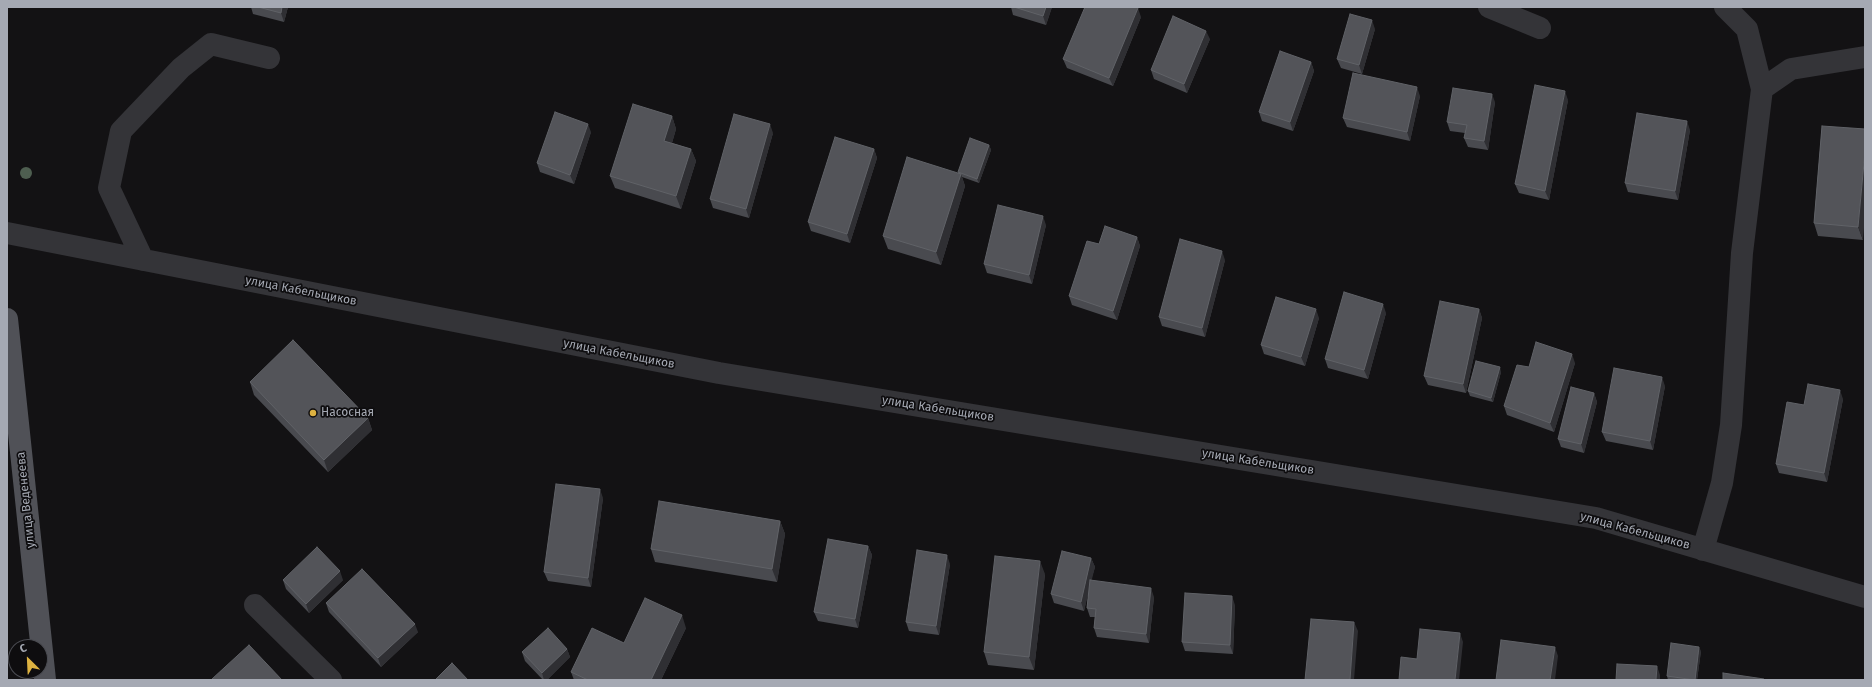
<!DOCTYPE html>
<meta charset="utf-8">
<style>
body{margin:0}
#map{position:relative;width:1872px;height:687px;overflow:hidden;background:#131214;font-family:"Fira Sans",sans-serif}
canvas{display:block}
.frame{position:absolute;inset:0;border:8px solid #a5a9b3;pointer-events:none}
.north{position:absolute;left:8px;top:639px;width:40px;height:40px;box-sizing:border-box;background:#0e0d0f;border:1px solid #4a4b51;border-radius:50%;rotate:336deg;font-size:11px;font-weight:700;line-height:16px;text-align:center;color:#a5a9b3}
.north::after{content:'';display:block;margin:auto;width:14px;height:18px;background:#ddb241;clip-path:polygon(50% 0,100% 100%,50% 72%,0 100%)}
</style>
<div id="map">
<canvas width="1872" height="687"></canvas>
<div class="frame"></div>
<div class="north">С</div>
</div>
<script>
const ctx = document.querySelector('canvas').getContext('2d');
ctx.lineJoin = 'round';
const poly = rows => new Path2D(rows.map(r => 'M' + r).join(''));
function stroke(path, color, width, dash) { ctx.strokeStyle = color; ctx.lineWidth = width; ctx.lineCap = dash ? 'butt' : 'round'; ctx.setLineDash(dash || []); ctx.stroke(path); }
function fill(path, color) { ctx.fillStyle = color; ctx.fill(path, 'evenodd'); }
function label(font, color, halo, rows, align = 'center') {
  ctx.font = font + ' "Fira Sans",sans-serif'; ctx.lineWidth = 3.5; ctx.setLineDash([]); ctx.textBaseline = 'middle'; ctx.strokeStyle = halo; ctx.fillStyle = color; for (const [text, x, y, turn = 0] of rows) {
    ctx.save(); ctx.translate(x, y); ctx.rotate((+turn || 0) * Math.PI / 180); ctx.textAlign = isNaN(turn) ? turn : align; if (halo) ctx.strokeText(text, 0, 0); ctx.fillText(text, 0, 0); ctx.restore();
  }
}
const minor = poly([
 [1489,7,1540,28],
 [1725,7,1747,29,1762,89,1791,69,1865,57],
 [7,233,719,373,1596,518,1865,597],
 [143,260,109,188,121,131,181,68,211,44,269,58],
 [1703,550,1722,483,1731,425,1742,253,1762,89],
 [255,605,331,680]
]);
const major = poly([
 [7,319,45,680]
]);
const trees = [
 [26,173]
];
const wall = poly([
 [251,7,288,7,284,22,253,14],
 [1011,7,1052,7,1046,25,1013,15],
 [1141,17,1113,86,1067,68,1063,59],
 [1375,29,1362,74,1341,68,1337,59],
 [1210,39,1187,93,1154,79,1151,70],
 [1311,62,1314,71,1293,131,1262,121,1259,112],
 [1420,96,1410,141,1347,127,1343,118],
 [1568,100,1549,200,1519,193,1515,184],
 [1495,102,1488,150,1468,147,1464,138,1465,133,1450,131,1447,122],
 [672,116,676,129,672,143,691,149,696,161,681,209,615,188,610,176],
 [1822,126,1863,240,1818,236,1814,223],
 [1690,130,1678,200,1628,192,1625,183],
 [591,132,574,184,540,172,537,163],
 [773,133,749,218,713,208,710,199],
 [989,145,991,150,979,183,962,177,965,186,941,265,888,249,883,236,958,173,958,172],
 [874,149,877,158,850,243,811,231,808,222],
 [1046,225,1032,284,987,273,984,264],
 [1137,237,1140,246,1117,320,1072,305,1069,296,1099,244],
 [1225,260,1205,337,1162,326,1159,317],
 [1479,309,1482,318,1466,393,1428,385,1424,376],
 [1386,313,1368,379,1328,368,1325,359],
 [1319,318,1305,366,1264,354,1261,345],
 [1575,363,1554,432,1507,415,1504,406,1529,367],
 [1501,372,1493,402,1470,396,1468,391],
 [250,382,368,418,372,430,328,472,254,395],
 [1665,386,1653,450,1606,441,1602,432],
 [1594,393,1597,402,1584,453,1561,447,1558,439],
 [1843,399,1827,482,1779,473,1776,464],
 [603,498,591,587,548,581,544,572],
 [780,521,785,534,777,582,655,562,651,549],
 [868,546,872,555,858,628,818,621,814,612],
 [1091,558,1095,567,1091,580,1154,597,1149,643,1097,637,1094,628,1095,617,1090,617,1087,608,1089,588,1084,611,1054,603,1051,594],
 [950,564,939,635,909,631,906,622],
 [1045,574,1034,670,988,665,984,652],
 [283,580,343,580,309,613,286,589],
 [326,603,418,632,381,667,329,612],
 [1235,605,1233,654,1185,651,1182,642],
 [686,628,661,680,574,680,571,672,624,643],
 [567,649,570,657,547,680,543,680,525,661,522,652],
 [1701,651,1697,680,1668,680,1667,676]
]);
const shadedWall = poly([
 [282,7,288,7,284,22,281,13],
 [1046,7,1052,7,1046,25,1043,16],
 [1138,8,1141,17,1113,86,1109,78],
 [1372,20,1375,29,1362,74,1359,65],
 [1206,31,1210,39,1187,93,1184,84],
 [1311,62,1314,71,1293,131,1290,122],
 [1417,87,1420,96,1410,141,1407,132],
 [1565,91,1568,100,1549,200,1545,191],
 [1492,94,1495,102,1488,150,1484,141],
 [672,116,676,129,669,153,664,141],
 [1687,121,1690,130,1678,200,1675,191],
 [588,124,591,132,574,184,570,175],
 [770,124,773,133,749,218,746,209],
 [989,145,991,150,979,183,977,179],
 [691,149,696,161,681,209,676,196],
 [874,149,877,158,850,243,847,234],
 [1865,152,1865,216,1863,240,1858,227],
 [961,174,965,186,941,265,936,252],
 [1043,216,1046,225,1032,284,1029,275],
 [1137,237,1140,246,1117,320,1113,311],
 [1222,251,1225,260,1205,337,1202,328],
 [1383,304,1386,313,1368,379,1364,370],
 [1316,309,1319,318,1305,366,1301,357],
 [1479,309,1482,318,1466,393,1463,384],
 [1572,354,1575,363,1554,432,1550,423],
 [1500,367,1501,372,1493,402,1491,398],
 [1662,377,1665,386,1653,450,1650,441],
 [1840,390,1843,399,1827,482,1824,473],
 [1594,393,1597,402,1584,453,1581,444],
 [368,418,372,430,328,472,324,460],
 [600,489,603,498,591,587,588,578],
 [780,521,785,534,777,582,772,569],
 [868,546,872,555,858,628,855,619],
 [947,555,950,564,939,635,936,626],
 [1091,558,1095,567,1084,611,1081,602],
 [1040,561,1045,574,1034,670,1029,657],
 [340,571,343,580,309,613,306,604],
 [1151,588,1154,597,1149,643,1146,634],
 [1232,596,1235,605,1233,654,1230,645],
 [682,615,686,628,661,680,651,680],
 [1354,622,1358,631,1354,680,1350,680],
 [415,624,418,632,381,667,378,658],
 [1460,633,1463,642,1459,680,1455,680],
 [1555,647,1558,656,1555,680,1550,680],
 [1699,647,1701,651,1697,680,1695,680],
 [567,649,570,657,547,680,544,680,542,673],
 [1657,666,1660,675,1660,680,1656,680]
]);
const building = poly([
 [258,7,282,7,281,13,258,7],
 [1014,7,1046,7,1043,16,1014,7],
 [1085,7,1135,7,1138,8,1109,78,1063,59,1085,7],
 [1350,14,1372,20,1359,65,1337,59,1350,14],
 [1173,16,1206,31,1184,84,1151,70,1173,16],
 [1280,51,1311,62,1290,122,1259,112,1280,51],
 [1353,73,1417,87,1407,132,1343,118,1353,73],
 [1535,85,1565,91,1545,191,1515,184,1535,85],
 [1453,88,1492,94,1484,141,1464,138,1467,125,1447,122,1453,88],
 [633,104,672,116,664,141,691,149,676,196,610,176,633,104],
 [555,112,588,124,570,175,537,163,555,112],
 [1637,113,1687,121,1675,191,1625,183,1637,113],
 [734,114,770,124,746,209,710,199,734,114],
 [1822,126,1865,129,1865,152,1858,227,1814,223,1822,126],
 [835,137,874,149,847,234,808,222,835,137],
 [970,138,989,145,977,179,958,172,970,138],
 [907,157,961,174,936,252,883,236,907,157],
 [998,205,1043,216,1029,275,984,264,998,205],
 [1105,226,1137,237,1113,311,1069,296,1087,241,1099,244,1105,226],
 [1180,239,1222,251,1202,328,1159,317,1180,239],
 [1344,292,1383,304,1364,370,1325,359,1344,292],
 [1276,297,1316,309,1301,357,1261,345,1276,297],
 [1440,301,1479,309,1463,384,1424,376,1440,301],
 [293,340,368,418,324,460,250,382,293,340],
 [1536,342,1572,354,1550,423,1504,406,1517,365,1529,367,1536,342],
 [1476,361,1500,367,1491,398,1468,391,1476,361],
 [1614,368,1662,377,1650,441,1602,432,1614,368],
 [1808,384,1840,390,1824,473,1776,464,1787,402,1804,405,1808,384],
 [1571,387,1594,393,1581,444,1558,439,1571,387],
 [556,484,600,489,588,578,544,572,556,484],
 [659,501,780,521,772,569,651,549,659,501],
 [828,539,868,546,855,619,814,612,828,539],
 [317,547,340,571,306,604,283,580,317,547],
 [917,550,947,555,936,626,906,622,917,550],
 [1062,551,1091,558,1081,602,1051,594,1062,551],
 [995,556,1040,561,1029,657,984,652,995,556],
 [362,569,415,624,378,658,326,603,362,569],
 [1090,580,1151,588,1146,634,1094,628,1096,609,1087,608,1090,580],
 [1185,593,1232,596,1230,645,1182,642,1185,593],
 [645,598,682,615,651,680,588,680,571,672,592,628,624,643,645,598],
 [1311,619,1354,622,1350,680,1305,680,1311,619],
 [548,628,567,649,542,673,522,652,548,628],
 [1420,629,1460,633,1455,680,1399,680,1401,657,1417,659,1420,629],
 [1501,640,1555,647,1550,680,1496,680,1501,640],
 [1671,643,1699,647,1695,680,1667,676,1671,643],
 [249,645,282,680,212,680,212,679,249,645],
 [452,663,468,680,435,680,452,663],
 [1617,664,1657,666,1656,680,1616,680,1617,664],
 [1723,673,1764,679,1764,680,1723,680,1723,673]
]);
const markers = [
 [313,413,4,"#ddb241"]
];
const streetNames = [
 ["улица Кабельщиков",301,291,11],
 ["улица Кабельщиков",619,354,11],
 ["улица Кабельщиков",938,409,9],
 ["улица Кабельщиков",1258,462,9],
 ["улица Веденеева",26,500,-96],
 ["улица Кабельщиков",1635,531,15]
];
const poiNames = [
 ["Насосная",321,413]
];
stroke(minor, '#343438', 22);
stroke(major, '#505157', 22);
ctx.fillStyle = '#4e5e50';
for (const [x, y] of trees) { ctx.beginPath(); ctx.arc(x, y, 6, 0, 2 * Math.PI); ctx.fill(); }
fill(wall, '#494a4f');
fill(shadedWall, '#2f2f33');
fill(building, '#535459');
stroke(building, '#606267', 1);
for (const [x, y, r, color] of markers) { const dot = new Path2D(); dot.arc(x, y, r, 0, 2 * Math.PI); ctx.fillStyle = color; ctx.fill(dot); stroke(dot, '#0e0d0f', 1.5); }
label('12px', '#a5a9b3', '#0e0d0f', streetNames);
label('12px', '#a5a9b3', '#0e0d0f', poiNames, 'left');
</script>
